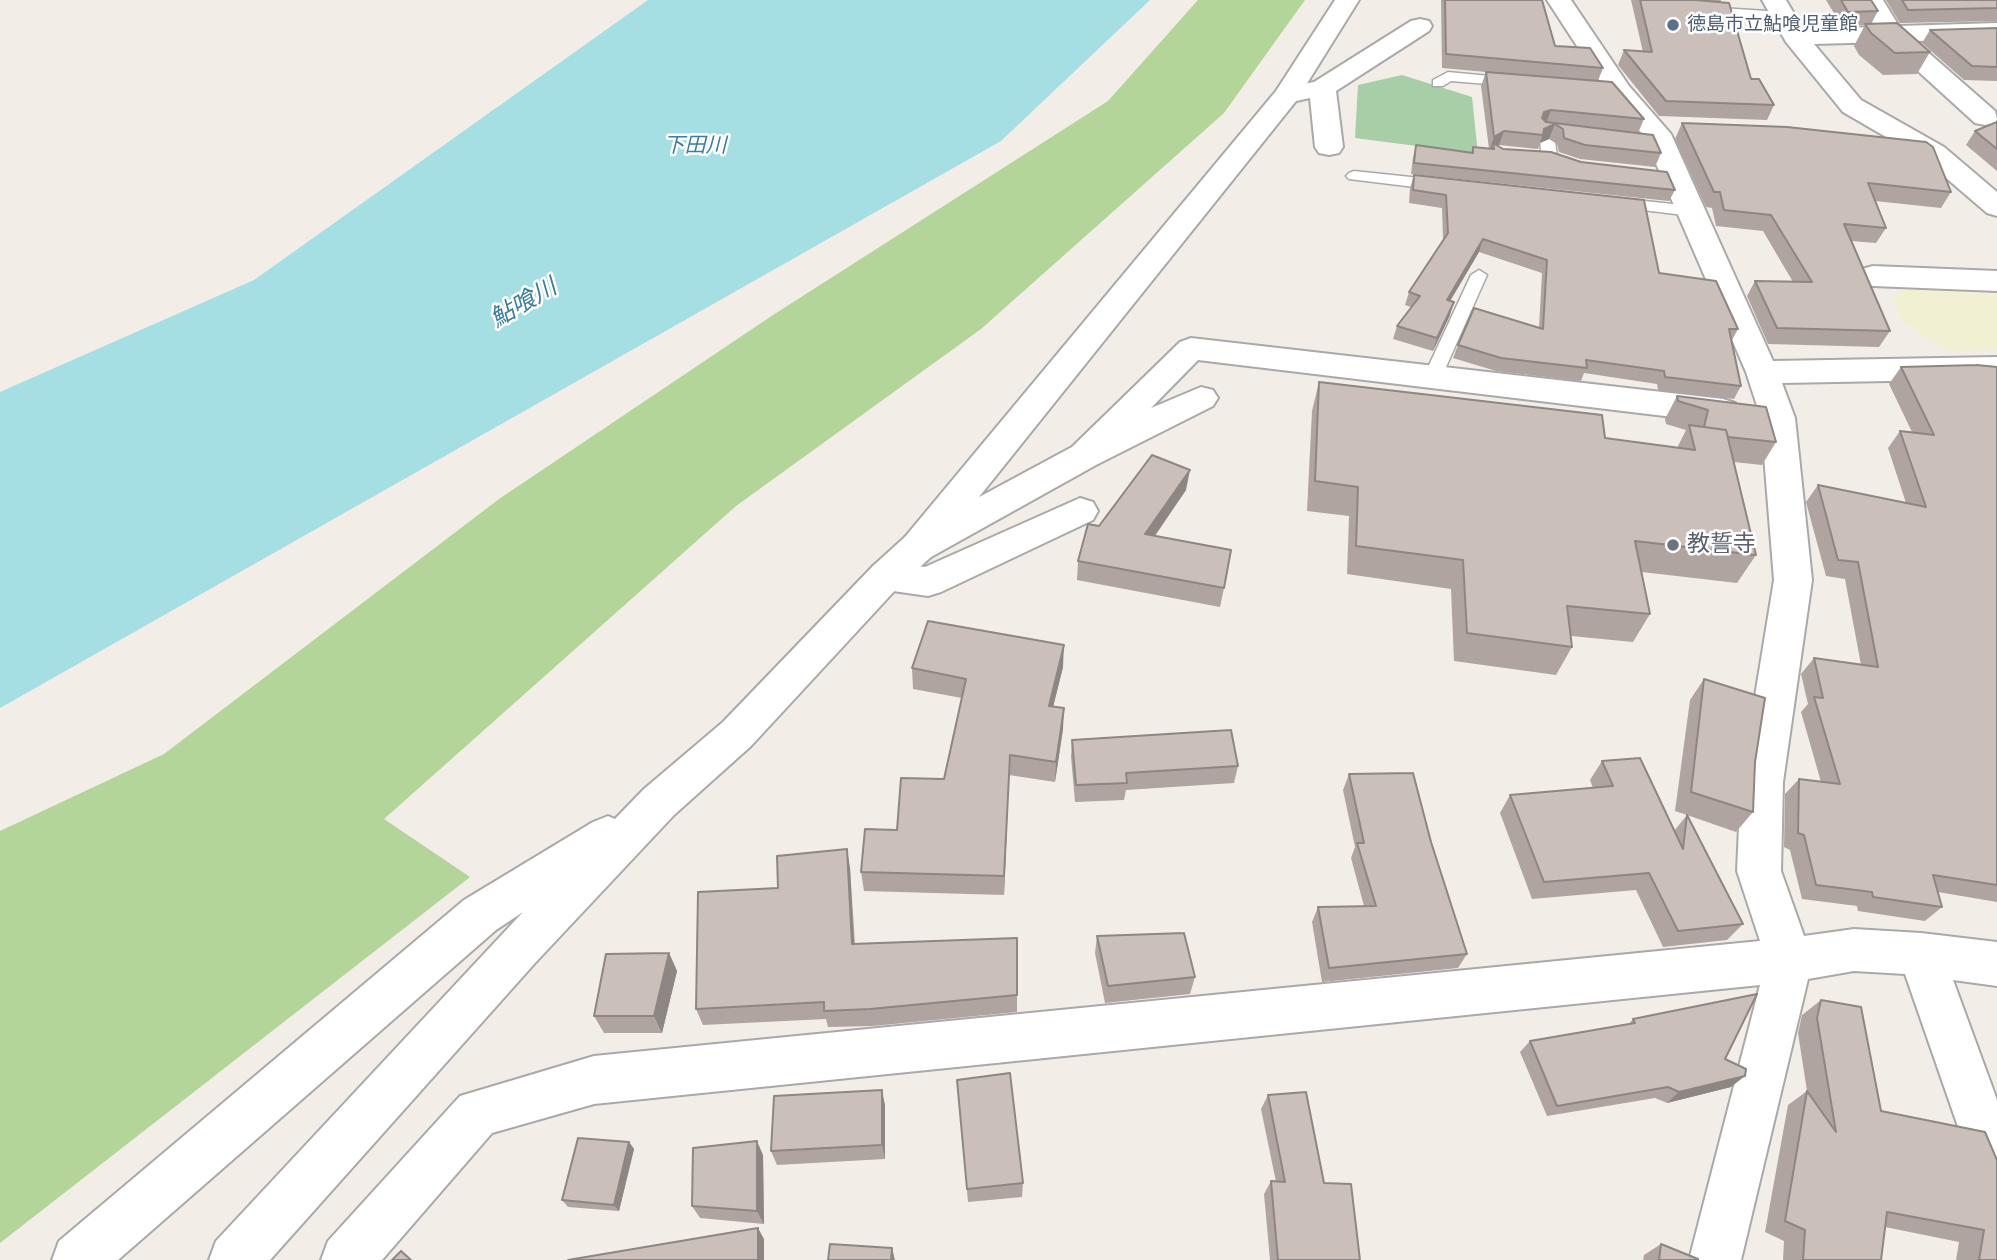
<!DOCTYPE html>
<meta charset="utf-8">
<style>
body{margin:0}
canvas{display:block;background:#f3ede8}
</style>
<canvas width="1997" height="1260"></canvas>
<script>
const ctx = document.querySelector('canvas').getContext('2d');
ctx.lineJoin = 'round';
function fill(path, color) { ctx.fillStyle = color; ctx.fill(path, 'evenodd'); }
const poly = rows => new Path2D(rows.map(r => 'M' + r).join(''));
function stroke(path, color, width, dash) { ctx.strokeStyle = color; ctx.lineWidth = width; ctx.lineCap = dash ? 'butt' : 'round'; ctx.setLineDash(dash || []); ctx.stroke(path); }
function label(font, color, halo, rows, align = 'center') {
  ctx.font = font + ' "DM Sans","Noto Sans JP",sans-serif'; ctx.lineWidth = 5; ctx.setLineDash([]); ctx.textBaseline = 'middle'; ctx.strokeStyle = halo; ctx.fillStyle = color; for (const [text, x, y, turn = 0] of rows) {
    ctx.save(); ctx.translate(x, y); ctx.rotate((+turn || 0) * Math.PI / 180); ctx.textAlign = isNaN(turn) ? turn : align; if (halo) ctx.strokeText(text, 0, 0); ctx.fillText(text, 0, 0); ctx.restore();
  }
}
const farmland = poly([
 [1905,289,1997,294,1997,350,1948,351,1902,321,1893,298]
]);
const forest = poly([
 [1198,0,1305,0,1224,113,981,329,736,506,384,819,470,877,0,1243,0,831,164,754,499,499,773,315,1108,101]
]);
const cemetery = poly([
 [1402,75,1472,97,1478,154,1355,138,1358,85]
]);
const water = poly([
 [648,0,1150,0,1001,141,0,708,0,392,254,280]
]);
const service = poly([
 [1705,7,1783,12,1790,16,1783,20,1700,14,1698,11,1705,7],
 [1448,72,1511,78,1518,82,1511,86,1451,81,1443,86,1433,86,1433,80,1448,72],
 [1546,121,1553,125,1557,157,1549,162,1521,158,1518,155,1521,152,1541,152,1539,125,1546,121],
 [1354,171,1439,180,1447,185,1439,190,1349,179,1346,176,1349,173,1354,171],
 [1617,198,1691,206,1699,211,1691,216,1611,206,1609,203,1617,198],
 [1479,270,1487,275,1442,376,1439,380,1427,380,1424,376,1471,275,1479,270]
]);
const minor = poly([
 [1547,0,1571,0,1629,86,1671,134,1773,361,1997,357,1997,379,1782,383,1795,418,1812,580,1783,782,1781,871,1804,936,1854,929,1921,933,1997,942,1997,986,1953,980,1997,1100,1997,1194,1979,1187,1905,974,1854,971,1808,979,1741,1260,1689,1260,1760,985,594,1104,492,1133,382,1260,321,1260,328,1241,460,1096,594,1056,1760,941,1737,871,1741,782,1774,580,1761,418,1746,372,1644,136,1610,97,1547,0],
 [1762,0,1786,0,1803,29,1875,27,1859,0,1883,0,1899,26,1997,23,1997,39,1915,41,1995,111,1997,119,1995,123,1985,125,1975,123,1886,42,1814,44,1861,100,1944,147,1997,192,1997,216,1987,213,1924,159,1843,112,1786,42,1762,0],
 [1420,19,1429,21,1432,26,1429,31,1336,91,1343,147,1339,153,1329,155,1319,153,1315,147,1310,98,1287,103,1278,101,1274,95,1278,89,1314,82,1411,21,1420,19],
 [1873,266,1997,271,1997,291,1873,286,1862,283,1858,276,1862,269,1873,266],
 [1191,338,1723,399,1735,403,1740,411,1735,419,1723,423,1198,360,1151,408,1201,387,1213,390,1218,398,1213,406,1096,465,931,557,918,561,905,557,900,547,905,537,1072,447,1180,342,1191,338],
 [1080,498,1093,502,1098,511,1093,520,941,592,928,596,886,590,873,586,867,576,873,566,886,562,925,567,1080,498]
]);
const tertiary = poly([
 [1335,0,1359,0,1296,101,931,557,899,586,751,746,674,815,535,963,270,1260,209,1260,216,1241,523,912,496,930,118,1260,52,1260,59,1241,464,900,593,822,608,816,615,819,644,789,723,722,873,566,905,537,1276,91,1335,0]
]);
const wall = poly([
 [1441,0,1542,0,1555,46,1603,68,1598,81,1644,119,1638,133,1661,153,1655,167,1580,159,1559,152,1557,144,1549,139,1540,143,1538,149,1499,145,1498,146,1503,149,1581,162,1675,190,1669,201,1411,174,1413,157,1416,145,1471,152,1473,147,1489,149,1481,86,1486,72,1442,68],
 [1631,0,1721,0,1720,3,1751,79,1774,105,1767,120,1659,116,1618,65,1624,50,1643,52],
 [1826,0,1871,0,1878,11,1871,24,1930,52,1917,74,1883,75,1859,55,1854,46,1865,25,1841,25],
 [1886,0,1997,0,1997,21,1900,23],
 [1997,28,1997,81,1964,80,1922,43,1930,30],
 [1997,122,1997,171,1966,145,1975,131],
 [1682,123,1951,192,1941,208,1875,201,1886,228,1876,243,1851,241,1890,331,1879,347,1768,344,1747,296,1755,281,1793,282,1763,231,1716,226,1712,208,1706,207,1675,139],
 [1414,175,1659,273,1738,329,1732,340,1741,386,1734,399,1658,390,1657,384,1584,373,1581,381,1496,371,1453,358,1458,345,1539,327,1542,273,1479,252,1450,301,1450,315,1433,351,1393,339,1397,326,1411,307,1405,305,1409,292,1443,240,1442,208,1409,203,1410,188],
 [1901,367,1997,367,1997,902,1938,892,1942,907,1925,921,1858,911,1857,906,1802,899,1790,850,1784,847,1785,794,1799,779,1821,782,1801,712,1808,704,1801,674,1814,658,1861,665,1845,579,1826,576,1806,502,1818,485,1906,503,1888,448,1900,431,1912,432,1889,384],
 [1319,382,1605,438,1677,448,1686,430,1666,424,1665,419,1677,396,1776,442,1762,465,1734,462,1756,555,1737,583,1642,572,1650,614,1633,642,1571,636,1572,647,1556,675,1454,661,1451,589,1347,574,1349,516,1307,511,1312,411],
 [1186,490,1155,536,1224,588,1220,607,1077,580,1078,561,1099,526],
 [1063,667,1053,707,1063,729,1055,782,1009,775,1004,895,864,891,861,872,897,830,944,779,962,698,913,689,912,668],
 [1704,679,1755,762,1753,812,1736,832,1687,815,1743,924,1727,940,1663,947,1636,890,1532,899,1500,813,1510,795,1593,788,1590,780,1602,761,1674,831,1687,815,1675,811,1690,700],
 [1072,740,1238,766,1234,783,1126,790,1124,800,1075,802,1071,757],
 [1349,774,1431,842,1467,954,1458,968,1322,982,1312,922,1318,907,1364,906,1351,858,1355,847,1343,790],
 [850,868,855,944,1017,995,1017,1012,873,1026,828,1027,826,1019,703,1025,696,1009,778,888],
 [1097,936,1195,977,1190,994,1105,1003,1095,953],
 [669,953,677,971,662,1033,604,1033,594,1016],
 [1821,1000,1881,1111,1985,1132,1997,1260,1956,1260,1959,1242,1885,1227,1881,1260,1783,1260,1784,1241,1765,1232,1788,1105,1807,1091,1798,1033,1802,1015],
 [1633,1019,1725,1059,1731,1087,1667,1103,1655,1098,1547,1116,1520,1052,1530,1041,1628,1025],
 [957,1080,1023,1183,1022,1197,968,1202],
 [1268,1095,1324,1183,1360,1260,1270,1260,1264,1194,1271,1181,1276,1182,1261,1109],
 [885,1105,885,1159,777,1165,771,1151],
 [629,1142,634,1149,619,1211,568,1207,562,1200],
 [763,1155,764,1224,700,1218,692,1206],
 [1661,1244,1698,1260,1643,1260,1644,1255]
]);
const shadedWall = poly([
 [1551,110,1546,124,1539,127,1544,112],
 [1555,124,1549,139,1540,143,1544,129],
 [1504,131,1499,145,1494,149,1493,143,1491,151,1489,152,1494,137],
 [1483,239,1479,252,1443,313,1447,300],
 [1454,302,1450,315,1433,351,1437,338],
 [1190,470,1186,490,1142,554,1145,534],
 [1064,645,1063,667,1048,727,1049,706],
 [1064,708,1063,729,1055,782,1056,762],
 [1010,755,1009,775,1004,895,1004,876],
 [847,849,850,868,855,962,852,944],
 [669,953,677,971,662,1033,654,1016],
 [1745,1076,1731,1087,1667,1103,1679,1092],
 [882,1090,885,1105,885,1159,882,1145],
 [757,1141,763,1155,764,1224,757,1211],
 [629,1142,634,1149,619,1211,614,1205],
 [758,1228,764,1239,764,1260,758,1260],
 [892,1248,895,1260,891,1260]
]);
const building = poly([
 [1445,0,1542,0,1555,46,1590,48,1603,68,1446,54,1445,0],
 [1640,0,1696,0,1729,3,1751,79,1759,79,1774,105,1666,101,1624,50,1652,52,1640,0],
 [1841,0,1871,0,1878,11,1848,12,1841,0],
 [1902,0,1997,0,1997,8,1908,10,1902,0],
 [1897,23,1930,52,1895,53,1871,33,1865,24,1897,23],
 [1997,28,1997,67,1972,66,1930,30,1997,28],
 [1486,72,1612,82,1644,119,1551,110,1544,112,1542,118,1546,122,1653,135,1661,153,1585,145,1564,138,1563,129,1555,124,1544,129,1543,135,1504,131,1494,137,1486,72],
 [1997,122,1997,149,1975,131,1997,122],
 [1682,123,1787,127,1926,142,1933,147,1951,192,1868,183,1886,228,1844,224,1890,331,1777,328,1755,281,1812,282,1771,215,1724,210,1720,192,1714,192,1682,123],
 [1493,143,1503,149,1551,152,1581,162,1667,172,1675,190,1414,163,1416,145,1473,153,1473,147,1494,149,1493,143],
 [1414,175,1644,200,1659,273,1716,281,1738,329,1729,329,1741,386,1665,377,1664,371,1586,360,1587,368,1501,358,1458,345,1474,308,1543,329,1547,260,1483,239,1447,300,1454,302,1437,338,1397,326,1420,296,1409,292,1448,233,1446,195,1413,190,1414,175],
 [1977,365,1997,367,1997,885,1933,875,1942,907,1873,897,1872,892,1816,885,1804,835,1798,833,1799,779,1840,784,1814,697,1823,698,1814,658,1878,667,1858,562,1838,560,1818,485,1926,507,1900,431,1934,435,1901,367,1977,365],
 [1319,382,1602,415,1605,438,1695,450,1689,425,1726,430,1756,555,1635,541,1650,614,1567,606,1572,647,1467,633,1463,560,1356,546,1358,487,1315,481,1319,382],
 [1677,396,1766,407,1776,442,1728,437,1726,430,1704,427,1708,410,1678,401,1677,396],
 [1152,455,1190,470,1145,534,1231,550,1224,588,1078,561,1088,524,1099,526,1152,455],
 [928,621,1064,645,1049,706,1064,708,1056,762,1010,755,1004,876,861,872,865,829,897,830,901,778,944,779,966,679,912,668,928,621],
 [1704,679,1765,698,1755,762,1753,812,1691,792,1704,679],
 [1231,730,1238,766,1126,773,1127,783,1076,785,1072,740,1231,730],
 [1640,758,1683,849,1687,815,1743,924,1678,931,1649,873,1544,882,1510,795,1613,786,1602,761,1640,758],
 [1413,773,1431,842,1467,954,1329,968,1318,907,1376,906,1357,843,1364,843,1349,774,1413,773],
 [847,849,852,944,1017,938,1017,995,870,1009,824,1011,824,1002,696,1009,698,892,778,888,777,856,847,849],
 [1184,933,1195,977,1108,986,1097,936,1184,933],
 [669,953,654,1016,594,1016,606,954,669,953],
 [1757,994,1725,1059,1746,1069,1745,1076,1679,1092,1668,1087,1557,1106,1530,1041,1635,1023,1633,1019,1757,994],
 [1821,1000,1861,1007,1881,1111,1985,1132,1997,1160,1997,1260,1979,1260,1984,1230,1887,1212,1881,1260,1803,1260,1805,1230,1785,1221,1807,1091,1836,1132,1817,1018,1821,1000],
 [1010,1073,1023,1183,967,1189,957,1080,1010,1073],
 [882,1090,882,1145,771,1151,774,1096,882,1090],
 [1306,1092,1324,1183,1351,1184,1360,1260,1278,1260,1271,1181,1285,1182,1268,1095,1306,1092],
 [578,1138,629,1142,614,1205,562,1200,578,1138],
 [757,1141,757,1211,692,1206,693,1148,757,1141],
 [758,1228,758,1260,568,1260,758,1228],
 [830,1244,892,1248,891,1260,828,1260,830,1244],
 [1661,1244,1698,1259,1698,1260,1659,1260,1661,1244],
 [401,1251,411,1260,392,1260,401,1251]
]);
const markers = [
 [1673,25,7,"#5c6f8a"],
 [1673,545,7,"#6b7280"]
];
const farServicenames = [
 ["徳島市立鮎喰児童館",1687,25]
];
const farWaternames = [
 ["下田川",695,146]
];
const worshipNames = [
 ["教誓寺",1687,545]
];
const waterNames = [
 ["鮎喰川",524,304,-30]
];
fill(farmland, '#f2f0d2');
fill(forest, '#b3d599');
fill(cemetery, '#a7cea7');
fill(water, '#a5dee3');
stroke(service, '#a9a9a9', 3);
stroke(minor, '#a9a9a9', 4);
stroke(tertiary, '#a9a9a9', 4);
fill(service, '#fff');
fill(minor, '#fff');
fill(tertiary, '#fff');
fill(wall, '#afa4a0');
fill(shadedWall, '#8e8682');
fill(building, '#cbbfba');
stroke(building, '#8e8682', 2);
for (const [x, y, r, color] of markers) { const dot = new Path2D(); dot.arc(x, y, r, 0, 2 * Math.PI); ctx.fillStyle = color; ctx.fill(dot); stroke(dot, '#fff', 2.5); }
label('19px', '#4e5e75', '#fff', farServicenames, 'left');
label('italic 21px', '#3c7da2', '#fff', farWaternames);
label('23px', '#5b616d', '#fff', worshipNames, 'left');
label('italic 24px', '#3c7da2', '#fff', waterNames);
</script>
